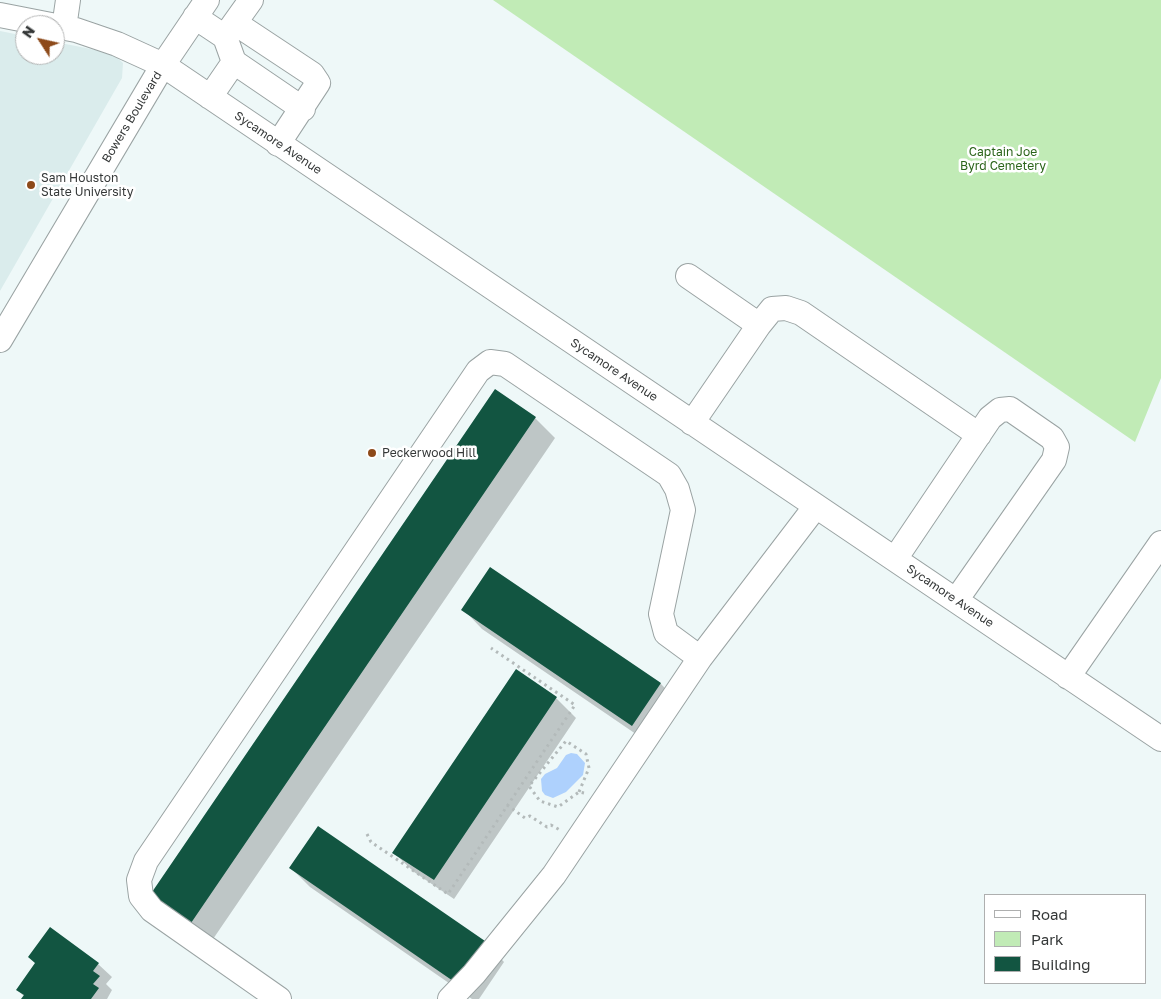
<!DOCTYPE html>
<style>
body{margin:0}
#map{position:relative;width:1161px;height:999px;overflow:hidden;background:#eef8f8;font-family:"Golos Text",sans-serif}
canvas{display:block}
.legend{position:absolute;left:984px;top:894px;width:162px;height:90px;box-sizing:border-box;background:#fff;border:1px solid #aeafaf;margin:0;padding:6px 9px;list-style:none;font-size:15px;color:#353838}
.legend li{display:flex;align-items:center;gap:10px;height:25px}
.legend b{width:25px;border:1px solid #aeafaf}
.north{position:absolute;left:15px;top:15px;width:50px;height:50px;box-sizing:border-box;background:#fff;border:1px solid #aeafaf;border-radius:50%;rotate:305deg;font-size:14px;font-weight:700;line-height:20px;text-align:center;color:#353838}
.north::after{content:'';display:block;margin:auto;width:18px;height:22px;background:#8d4a1a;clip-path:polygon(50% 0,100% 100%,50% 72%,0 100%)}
</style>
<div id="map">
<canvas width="1161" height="999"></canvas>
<ul class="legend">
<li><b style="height:6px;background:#fff"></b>Road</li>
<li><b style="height:14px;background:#c1ebb6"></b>Park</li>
<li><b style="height:14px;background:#125541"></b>Building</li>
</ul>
<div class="north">N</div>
</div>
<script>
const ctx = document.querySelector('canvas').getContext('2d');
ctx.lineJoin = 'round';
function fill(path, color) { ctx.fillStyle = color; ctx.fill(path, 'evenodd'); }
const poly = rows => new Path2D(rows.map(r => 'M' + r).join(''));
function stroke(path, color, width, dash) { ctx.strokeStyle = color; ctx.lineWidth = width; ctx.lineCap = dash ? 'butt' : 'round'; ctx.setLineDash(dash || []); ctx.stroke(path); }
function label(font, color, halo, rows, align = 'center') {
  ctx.font = font + ' "Golos Text",sans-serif'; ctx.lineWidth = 5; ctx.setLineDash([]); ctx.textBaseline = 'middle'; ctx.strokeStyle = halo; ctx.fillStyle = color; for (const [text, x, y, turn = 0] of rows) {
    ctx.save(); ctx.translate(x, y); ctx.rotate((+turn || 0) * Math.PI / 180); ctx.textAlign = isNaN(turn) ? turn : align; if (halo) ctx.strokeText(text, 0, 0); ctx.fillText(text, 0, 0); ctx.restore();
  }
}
const built = poly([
 [0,31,25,36,25,55,55,55,55,42,112,53,123,63,122,78,0,291]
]);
const green = poly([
 [493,0,1161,0,1161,378,1135,442]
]);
const water = poly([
 [571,753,577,754,585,763,583,775,566,792,553,798,545,795,542,791,541,779,545,774,557,768,566,755]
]);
const shadow = poly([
 [496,391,535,418,555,438,211,942,171,914],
 [491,569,661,684,680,704,652,745,482,629,463,609],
 [556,698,576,718,454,899,414,872,394,853],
 [318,828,485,942,504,962,479,999,472,999,310,887,291,868],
 [98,964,112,977,106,984,112,990,107,999,23,999,25,997,17,990]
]);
const building = poly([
 [495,389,536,417,191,923,150,895],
 [490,567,661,683,632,726,461,610],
 [516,669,557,697,434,880,392,853],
 [318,826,485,941,456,983,289,868],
 [50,927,99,963,93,971,100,976,93,984,99,988,91,999,21,999,24,995,16,990,35,963,28,957]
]);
const path = poly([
 [579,792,589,768,586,754,566,741,529,786,540,801,558,807,579,792,584,793],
 [507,805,525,818,530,816,547,827,551,825,560,830],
 [367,834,371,842,448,894,575,705,491,648]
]);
const minor = poly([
 [0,15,51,25],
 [195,17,225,37,234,62,303,109],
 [235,23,312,74,318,83,278,144],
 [55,26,76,30,117,44,163,65,1161,739],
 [64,28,68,0],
 [226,35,251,0],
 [210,97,234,62],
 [688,276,759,325,772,309,786,308,801,313,979,435],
 [0,340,163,65,207,0],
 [692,423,759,325],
 [895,559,990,418,1000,410,1010,409,1052,438,1057,447,1054,460,957,599],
 [1068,677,1161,543],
 [279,999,152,910,141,896,139,880,146,861,478,371,490,362,505,364,669,475,677,489,683,510,661,614,666,633,700,658],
 [450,999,474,974,554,875,700,658,816,506]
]);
const markers = [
 [31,185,5,"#8d4a1a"],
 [372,453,5,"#8d4a1a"]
];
const streetNames = [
 ["Bowers Boulevard",132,117,-59],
 ["Sycamore Avenue",278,143,34],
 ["Sycamore Avenue",614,370,34],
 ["Sycamore Avenue",950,596,34]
];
const parkNames = [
 ["Captain Joe",1003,152],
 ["Byrd Cemetery",1003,166]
];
const poiNames = [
 ["Sam Houston",41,178],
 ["State University",41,192],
 ["Peckerwood Hill",382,453]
];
fill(built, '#daecec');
fill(green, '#c1ebb6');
fill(water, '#aed1fd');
fill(shadow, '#0003');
fill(building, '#125541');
stroke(minor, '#9aa3a3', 26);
stroke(path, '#b3baba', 3, [2.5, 4]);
stroke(minor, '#fff', 24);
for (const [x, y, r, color] of markers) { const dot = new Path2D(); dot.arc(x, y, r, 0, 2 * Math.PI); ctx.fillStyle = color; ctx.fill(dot); stroke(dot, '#fff', 2); }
label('12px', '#353838', '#fff', streetNames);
label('12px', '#2b641a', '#fff', parkNames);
label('12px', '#353838', '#fff', poiNames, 'left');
</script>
